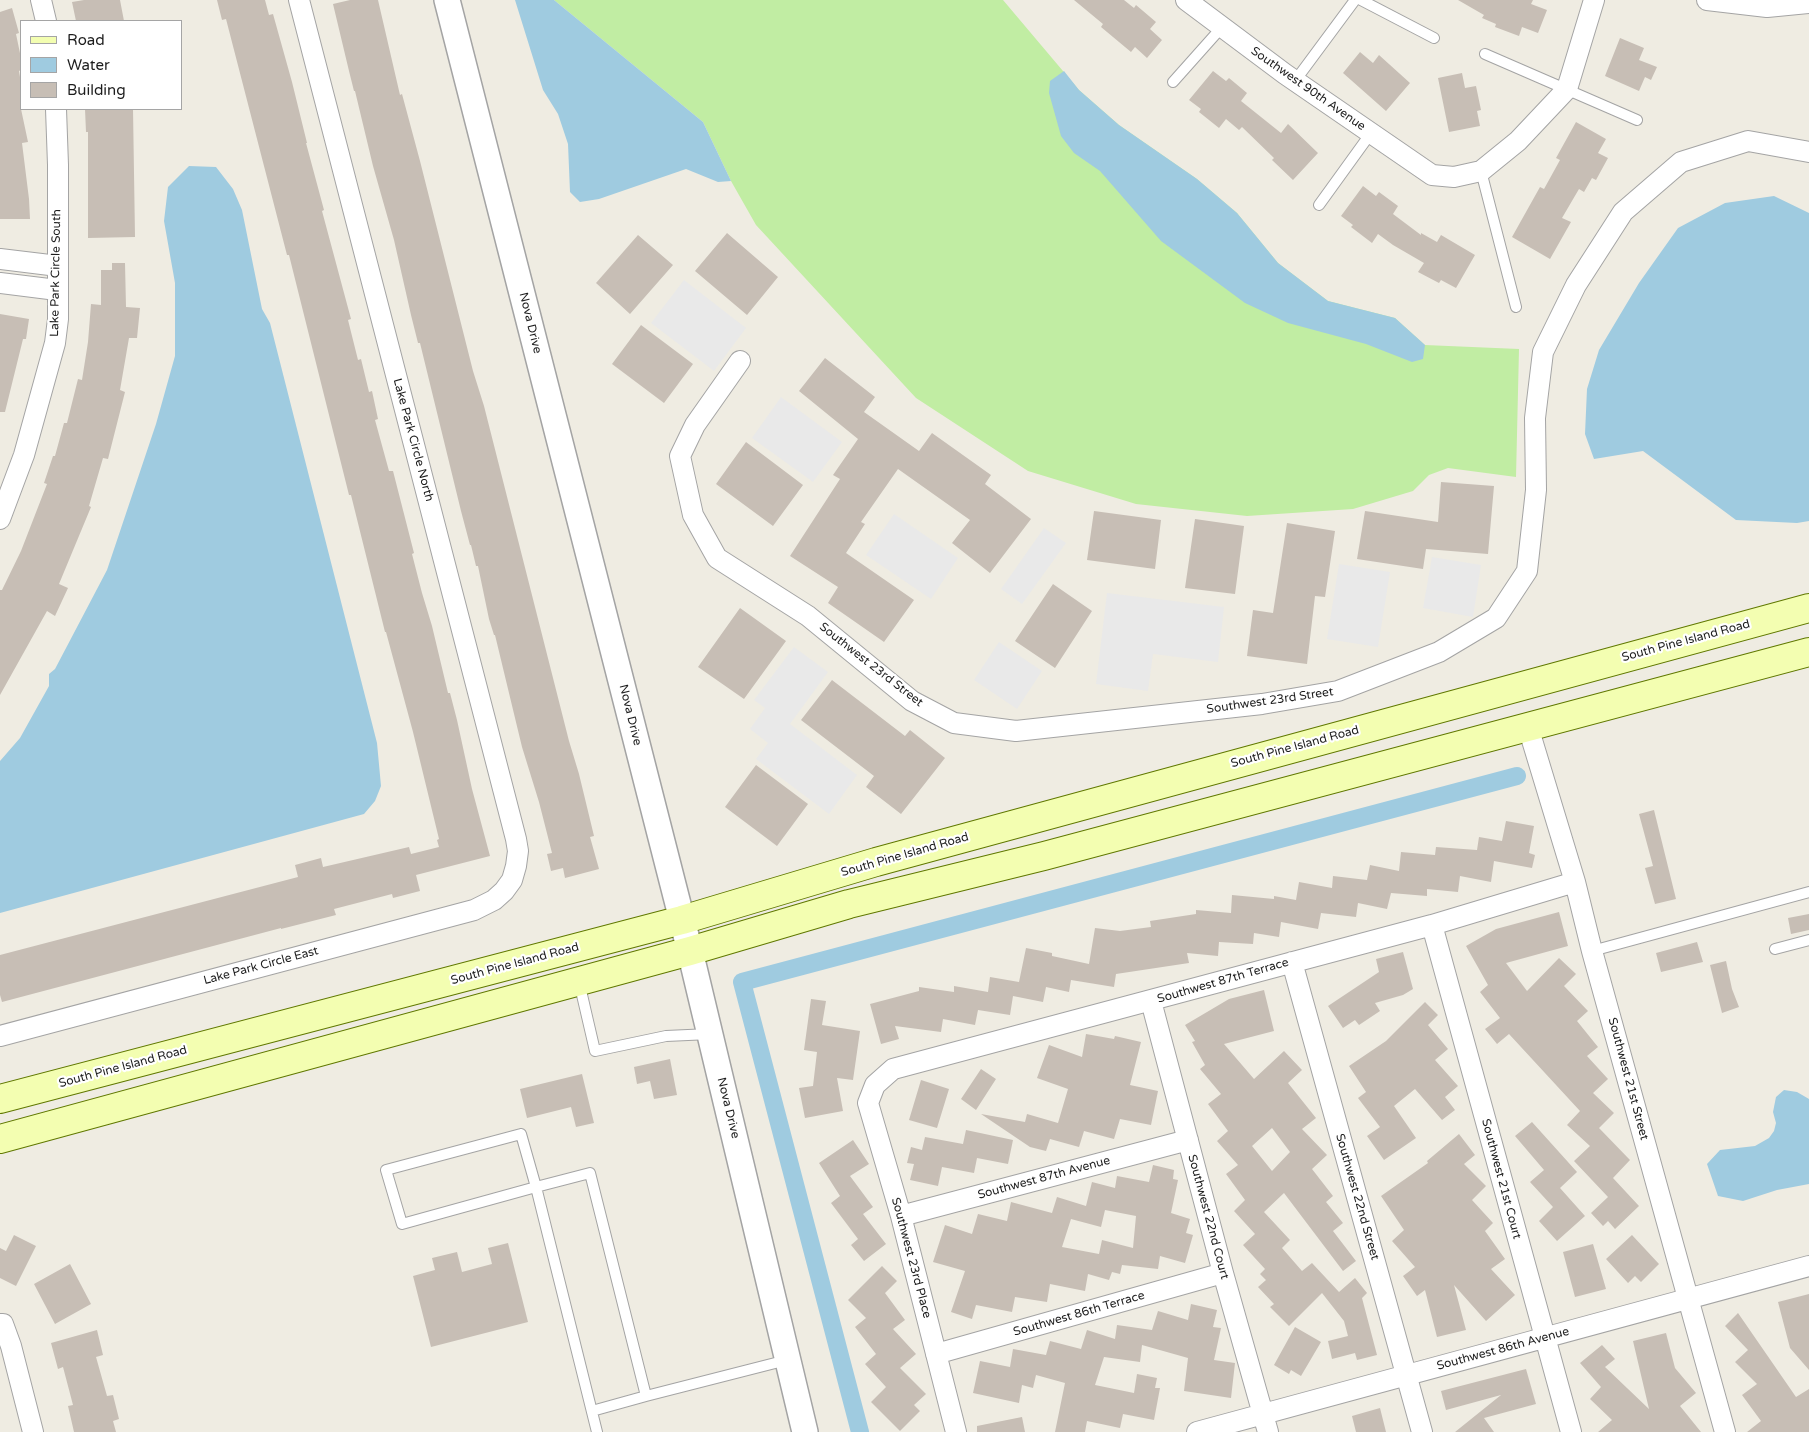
<!DOCTYPE html>
<style>
body{margin:0}
#map{position:relative;width:1809px;height:1432px;overflow:hidden;background:#efece2;font-family:"Varela Round",sans-serif}
canvas{display:block}
.legend{position:absolute;left:20px;top:20px;width:162px;height:90px;box-sizing:border-box;background:#fff;border:1px solid #a5a5a5;margin:0;padding:6px 9px;list-style:none;font-size:15px;color:#1d1d1d}
.legend li{display:flex;align-items:center;gap:10px;height:25px}
.legend b{width:25px;border:1px solid #a5a5a5}
</style>
<div id="map">
<canvas width="1809" height="1432"></canvas>
<ul class="legend">
<li><b style="height:6px;background:#f3feb1"></b>Road</li>
<li><b style="height:14px;background:#9fcbe0"></b>Water</li>
<li><b style="height:14px;background:#c7beb5"></b>Building</li>
</ul>
</div>
<script>
const ctx = document.querySelector('canvas').getContext('2d');
ctx.lineJoin = 'round';
function fill(path, color) { ctx.fillStyle = color; ctx.fill(path, 'evenodd'); }
const poly = rows => new Path2D(rows.map(r => 'M' + r).join(''));
function stroke(path, color, width, dash) { ctx.strokeStyle = color; ctx.lineWidth = width; ctx.lineCap = dash ? 'butt' : 'round'; ctx.setLineDash(dash || []); ctx.stroke(path); }
function label(font, color, halo, rows, align = 'center') {
  ctx.font = font + ' "Varela Round",sans-serif'; ctx.lineWidth = 4.5; ctx.setLineDash([]); ctx.textBaseline = 'middle'; ctx.strokeStyle = halo; ctx.fillStyle = color; for (const [text, x, y, turn = 0] of rows) {
    ctx.save(); ctx.translate(x, y); ctx.rotate((+turn || 0) * Math.PI / 180); ctx.textAlign = isNaN(turn) ? turn : align; if (halo) ctx.strokeText(text, 0, 0); ctx.fillText(text, 0, 0); ctx.restore();
  }
}
const grass = poly([
 [554,0,1003,0,1079,90,1119,125,1197,179,1237,213,1278,263,1328,301,1395,318,1425,345,1519,349,1516,477,1448,468,1429,475,1413,491,1353,509,1247,516,1136,504,1028,471,916,398,756,225,731,181,703,122]
]);
const parking = poly([
 [684,280,746,328,714,371,651,323],
 [781,397,842,442,813,482,752,438],
 [894,514,958,558,931,599,866,555],
 [1044,528,1066,543,1022,604,1001,589],
 [1432,557,1481,565,1473,617,1423,608],
 [1339,564,1390,572,1378,647,1327,639],
 [1107,593,1224,607,1218,662,1153,654,1148,691,1096,684],
 [999,642,1042,671,1017,709,974,680],
 [794,647,828,672,790,724,857,775,829,814,756,759,768,743,750,729,765,708,754,700]
]);
const water = poly([
 [515,0,554,0,703,122,731,181,718,182,686,169,599,199,580,202,570,192,568,144,558,114,543,90],
 [1064,71,1079,90,1119,125,1197,179,1237,213,1278,263,1328,301,1395,318,1425,345,1423,359,1412,362,1366,344,1288,323,1245,303,1161,241,1100,171,1074,153,1061,136,1049,93,1050,81],
 [189,166,216,167,233,189,242,210,262,309,270,323,377,743,381,786,375,801,364,814,0,913,0,761,20,738,49,686,49,674,55,669,107,570,156,424,175,356,175,283,164,221,168,187],
 [1774,196,1809,213,1809,521,1797,523,1736,520,1643,451,1594,459,1585,434,1587,389,1599,350,1639,283,1678,228,1725,203],
 [1784,1090,1797,1092,1809,1099,1809,1184,1777,1190,1743,1201,1718,1196,1707,1164,1720,1150,1755,1146,1769,1138,1774,1131,1776,1123,1773,1112,1776,1097]
]);
const canal = poly([
 [860,1432,742,982,1517,776]
]);
const building = poly([
 [84,0,120,0,124,21,76,21,72,2],
 [217,0,265,0,269,15,273,14,292,82,307,143,306,143,324,210,322,211,351,319,348,320,358,360,361,359,369,392,372,391,378,419,375,420,389,471,393,471,414,553,412,554,422,593,432,626,448,693,450,693,457,720,472,789,490,856,416,875,420,891,393,898,392,894,334,909,336,915,281,929,281,928,2,1002,0,995,0,955,298,877,295,865,321,858,323,867,409,847,411,854,439,847,437,840,439,839,413,732,386,632,385,632,351,495,349,495,289,255,287,255,226,19,222,20],
 [350,0,378,0,400,95,402,94,420,161,473,371,484,406,569,741,579,774,594,836,590,837,599,869,565,878,563,868,551,871,547,854,552,853,539,802,522,747,495,635,494,635,489,619,478,566,476,566,471,545,470,545,461,511,420,343,418,343,411,315,394,240,373,166,355,91,354,91,349,71,333,4],
 [1074,0,1124,0,1134,8,1136,5,1156,22,1150,29,1162,40,1147,58,1135,47,1131,52,1101,27,1103,24],
 [1458,0,1533,0,1531,4,1547,10,1538,33,1522,27,1519,36,1495,27,1496,24,1482,18,1484,15],
 [12,8,19,33,16,34,21,58,21,70,19,71,21,83,21,109,28,142,22,143,29,199,30,219,0,219,0,12],
 [1620,38,1644,48,1639,60,1657,67,1651,80,1645,77,1639,91,1605,76],
 [1360,52,1373,63,1379,55,1410,83,1386,111,1343,73],
 [1213,71,1226,81,1229,78,1247,93,1241,101,1281,133,1288,124,1318,153,1293,180,1272,160,1274,158,1242,127,1239,130,1226,119,1219,128,1199,112,1201,109,1189,100],
 [1462,73,1465,88,1476,86,1481,110,1477,111,1480,126,1449,132,1438,78],
 [85,109,133,109,135,237,88,238,88,132,86,132],
 [1576,122,1606,139,1598,153,1608,158,1596,180,1592,178,1584,192,1579,189,1562,218,1571,222,1550,259,1512,237,1540,187,1544,189,1560,160,1556,158],
 [1363,186,1376,196,1379,192,1398,206,1393,214,1421,235,1421,233,1437,242,1441,235,1475,255,1456,288,1441,280,1439,283,1418,272,1424,263,1393,245,1378,234,1372,243,1351,227,1353,225,1341,216],
 [727,233,778,277,747,315,695,271],
 [638,235,673,265,630,314,596,283],
 [112,263,125,263,126,307,140,308,137,338,129,338,120,390,125,392,108,459,103,458,89,506,91,507,59,584,68,588,55,616,47,611,0,695,0,590,2,590,21,551,47,484,44,483,53,456,55,456,64,423,67,423,78,379,82,380,88,342,91,304,101,305,101,270,112,270],
 [0,314,29,319,26,339,23,339,5,412,0,412],
 [641,325,693,364,664,403,612,364],
 [825,358,875,397,864,412,919,451,932,433,991,475,985,484,1031,519,990,573,952,543,970,520,898,469,861,522,865,524,846,553,914,600,884,642,828,603,838,587,790,556,840,479,833,475,858,439,799,391],
 [746,442,803,485,773,526,716,484],
 [1441,482,1494,486,1488,554,1426,549,1423,569,1357,559,1365,511,1438,522],
 [1094,511,1161,520,1155,569,1087,560],
 [1195,519,1244,526,1235,594,1185,588],
 [1287,523,1335,531,1325,597,1315,596,1307,664,1247,656,1253,610,1273,613],
 [1053,584,1092,611,1055,668,1015,641],
 [740,608,786,641,744,699,698,667],
 [832,680,905,736,910,730,945,758,901,814,866,787,874,776,801,720],
 [756,765,808,804,777,846,725,807],
 [1654,810,1676,899,1655,904,1645,868,1653,866,1639,814],
 [1506,821,1534,826,1529,853,1535,855,1532,868,1494,861,1491,882,1460,876,1458,892,1427,889,1427,896,1391,893,1387,909,1358,903,1356,917,1321,913,1318,929,1281,922,1279,937,1254,933,1253,944,1219,942,1218,956,1187,953,1189,963,1116,974,1114,987,1071,980,1069,992,1046,987,1043,1002,1013,996,1010,1015,978,1010,975,1025,943,1019,941,1032,895,1026,899,1039,881,1044,870,1004,919,991,919,987,954,992,954,986,988,992,990,977,1019,982,1026,948,1052,953,1052,956,1089,964,1095,928,1120,931,1151,927,1150,921,1196,914,1196,910,1231,913,1232,895,1274,899,1274,896,1296,900,1299,882,1332,888,1333,876,1367,880,1370,865,1399,871,1401,852,1435,855,1436,847,1477,850,1479,837,1502,841],
 [1559,912,1568,946,1506,963,1527,991,1559,958,1576,974,1564,986,1588,1011,1577,1021,1598,1047,1587,1056,1608,1079,1593,1093,1614,1113,1599,1128,1630,1160,1613,1178,1639,1206,1615,1229,1608,1221,1603,1226,1591,1213,1608,1197,1574,1161,1590,1146,1567,1125,1580,1111,1509,1034,1497,1044,1485,1029,1500,1018,1480,992,1488,985,1466,946,1496,929],
 [1809,914,1809,930,1791,934,1788,918],
 [1697,942,1703,962,1661,972,1656,953],
 [1403,952,1413,989,1403,995,1375,1003,1380,1011,1359,1025,1355,1020,1343,1028,1328,1006,1379,972,1376,959],
 [1726,961,1732,989,1739,1007,1722,1013,1710,965],
 [1264,990,1274,1031,1224,1044,1254,1079,1284,1051,1302,1070,1288,1083,1316,1118,1302,1129,1327,1155,1312,1169,1333,1196,1326,1202,1343,1223,1333,1231,1356,1261,1343,1271,1284,1193,1264,1212,1290,1240,1282,1248,1302,1271,1312,1263,1339,1292,1355,1278,1367,1293,1362,1298,1377,1355,1357,1360,1355,1353,1332,1359,1328,1341,1348,1336,1344,1321,1322,1293,1289,1326,1270,1307,1274,1304,1258,1287,1266,1280,1260,1274,1265,1269,1243,1245,1255,1234,1234,1211,1245,1200,1226,1174,1238,1165,1217,1141,1228,1131,1208,1104,1221,1094,1200,1069,1205,1065,1192,1042,1195,1041,1185,1025,1229,999],
 [1272,1128,1290,1152,1272,1171,1252,1146],
 [811,999,826,1001,822,1025,860,1031,853,1080,837,1078,843,1111,805,1118,799,1088,813,1086,817,1052,804,1050],
 [1425,1002,1438,1015,1428,1025,1448,1049,1435,1060,1458,1086,1445,1097,1455,1110,1442,1120,1415,1089,1394,1106,1416,1138,1384,1160,1367,1136,1380,1127,1358,1098,1366,1092,1349,1066,1386,1041],
 [1086,1034,1114,1039,1115,1036,1141,1042,1130,1085,1158,1091,1151,1125,1120,1119,1114,1139,1084,1131,1079,1147,1050,1139,1046,1151,1030,1147,981,1114,1025,1122,1027,1114,1058,1123,1068,1089,1037,1078,1049,1045,1082,1057],
 [670,1059,677,1095,654,1099,650,1081,637,1084,634,1067],
 [981,1069,996,1079,976,1110,961,1099],
 [582,1074,594,1123,576,1127,571,1107,527,1118,520,1089],
 [921,1080,949,1089,937,1128,909,1120],
 [1532,1122,1577,1172,1560,1188,1585,1216,1557,1241,1539,1221,1553,1207,1530,1182,1544,1170,1515,1136],
 [966,1130,1013,1140,1008,1164,977,1158,974,1173,942,1167,938,1186,910,1180,914,1164,907,1163,911,1147,922,1150,925,1137,963,1144],
 [1459,1134,1475,1155,1464,1164,1486,1186,1472,1200,1493,1223,1485,1231,1505,1259,1491,1269,1515,1295,1486,1321,1454,1285,1466,1330,1437,1337,1425,1290,1417,1296,1403,1276,1415,1267,1392,1241,1404,1230,1381,1196,1428,1163,1427,1161],
 [853,1140,869,1164,850,1176,873,1207,863,1214,886,1244,864,1261,851,1245,858,1239,831,1203,840,1196,819,1163],
 [1153,1165,1174,1170,1173,1179,1178,1180,1171,1213,1190,1219,1186,1233,1193,1235,1185,1263,1160,1256,1158,1269,1122,1265,1120,1274,1112,1272,1109,1280,1088,1274,1085,1291,1050,1284,1047,1302,1015,1297,1012,1312,976,1305,972,1319,951,1312,965,1271,933,1262,945,1225,972,1234,978,1214,1007,1221,1011,1202,1052,1213,1057,1197,1086,1206,1092,1182,1115,1188,1117,1176,1149,1182],
 [1105,1210,1136,1216,1133,1248,1102,1240,1099,1254,1062,1247,1071,1219,1101,1227],
 [14,1235,36,1246,16,1286,0,1278,0,1248,6,1251],
 [1632,1235,1659,1264,1641,1282,1635,1276,1628,1283,1606,1259],
 [508,1243,528,1322,431,1347,413,1276,435,1270,432,1258,457,1252,462,1272,492,1264,488,1248],
 [1593,1244,1606,1289,1575,1297,1563,1252],
 [70,1264,91,1304,55,1324,34,1284],
 [882,1266,897,1281,885,1293,905,1320,893,1329,916,1354,900,1368,926,1394,914,1405,920,1411,900,1431,871,1402,886,1387,865,1364,876,1354,855,1327,866,1318,848,1300],
 [1809,1294,1809,1370,1790,1348,1778,1302],
 [1191,1304,1217,1310,1213,1327,1221,1328,1214,1360,1235,1363,1231,1398,1184,1391,1188,1358,1142,1345,1140,1362,1104,1357,1095,1385,1134,1393,1137,1374,1157,1378,1155,1388,1160,1388,1154,1420,1123,1414,1120,1428,1087,1421,1085,1432,1055,1432,1065,1383,1036,1375,1033,1388,1022,1385,1019,1403,973,1393,980,1361,1010,1367,1013,1349,1046,1355,1050,1341,1081,1349,1087,1330,1115,1339,1117,1325,1152,1330,1158,1311,1188,1320],
 [1738,1313,1796,1397,1809,1389,1809,1432,1747,1432,1761,1421,1742,1395,1757,1384,1735,1362,1748,1350,1725,1326],
 [1295,1327,1321,1342,1301,1376,1291,1370,1289,1374,1274,1365],
 [97,1330,103,1355,96,1357,107,1396,113,1395,119,1419,113,1421,116,1432,74,1432,68,1406,73,1405,63,1367,58,1369,51,1343],
 [1666,1333,1675,1368,1696,1393,1680,1406,1701,1432,1598,1432,1612,1420,1590,1399,1601,1387,1580,1363,1602,1345,1615,1359,1605,1367,1649,1409,1633,1341],
 [1526,1369,1536,1404,1484,1418,1494,1432,1455,1432,1501,1395,1446,1410,1441,1391],
 [1380,1408,1386,1432,1356,1432,1352,1416],
 [1022,1417,1025,1432,977,1432,977,1426]
]);
const service = poly([
 [1361,0,1434,38],
 [1485,54,1637,120],
 [1295,81,1355,0],
 [1173,82,1222,27],
 [1481,171,1516,307],
 [1319,205,1371,133],
 [1775,949,1809,940],
 [1592,951,1809,892],
 [579,982,595,1051,666,1036,710,1034],
 [521,1134,536,1187,402,1224,386,1170,521,1134],
 [592,1411,646,1396],
 [597,1432,536,1187,590,1173,646,1396,787,1360]
]);
const minor = poly([
 [41,0,46,21],
 [1186,0,1285,74,1432,175,1454,177,1481,171,1518,141,1567,89,1594,0],
 [1707,0,1767,7,1809,3],
 [0,259,58,266],
 [0,283,57,290],
 [740,361,695,425,680,456,693,515,717,558,808,616,912,701,954,723,1016,731,1262,704,1338,691,1439,652,1496,618,1527,571,1536,490,1535,418,1543,352,1576,285,1623,212,1681,162,1748,141,1809,152],
 [0,519,24,455,55,343,58,319,58,165,56,109],
 [1528,727,1575,882,1592,951,1725,1432],
 [1432,925,1571,1432],
 [1292,962,1422,1432],
 [1151,1001,1223,1273,1268,1432],
 [0,1036,474,910,494,900,504,891,512,880,516,866,518,851,516,839,299,0],
 [901,1216,1188,1140],
 [0,1324,3,1324,11,1346,33,1432],
 [936,1354,1223,1273],
 [956,1432,901,1216,868,1103,875,1085,893,1069,1432,925,1575,882],
 [1197,1432,1809,1266]
]);
const tertiary = poly([
 [447,0,690,951,805,1432]
]);
const secondary = poly([
 [0,1099,682,920,876,862,1809,608],
 [0,1139,690,951,849,904,1044,856,1809,652]
]);
const streetNames = [
 ["Southwest 90th Avenue",1308,89,35],
 ["Lake Park Circle South",56,273,-89],
 ["Nova Drive",530,323,76],
 ["Lake Park Circle North",413,440,75],
 ["South Pine Island Road",1686,641,-15],
 ["Southwest 23rd Street",871,665,38],
 ["Southwest 23rd Street",1270,701,-8],
 ["Nova Drive",630,715,76],
 ["South Pine Island Road",1295,747,-15],
 ["South Pine Island Road",905,855,-16],
 ["South Pine Island Road",515,964,-15],
 ["Lake Park Circle East",261,966,-15],
 ["Southwest 87th Terrace",1223,981,-16],
 ["South Pine Island Road",123,1067,-15],
 ["Southwest 21st Street",1628,1079,75],
 ["Nova Drive",728,1108,76],
 ["Southwest 87th Avenue",1044,1178,-15],
 ["Southwest 21st Court",1501,1179,75],
 ["Southwest 22nd Street",1357,1197,74],
 ["Southwest 22nd Court",1208,1217,75],
 ["Southwest 23rd Place",911,1258,75],
 ["Southwest 86th Terrace",1079,1314,-16],
 ["Southwest 86th Avenue",1503,1349,-15]
];
fill(grass, '#c1eda3');
fill(parking, '#e9e9e9');
fill(water, '#9fcbe0');
stroke(canal, '#9fcbe0', 18);
fill(building, '#c7beb5');
stroke(service, '#a4a4a4', 12);
stroke(minor, '#a4a4a4', 22);
stroke(tertiary, '#a4a4a4', 28);
stroke(secondary, '#607800', 30);
stroke(service, '#fff', 10);
stroke(minor, '#fff', 20);
stroke(tertiary, '#fff', 25);
stroke(secondary, '#f3feb1', 28);
label('12px', '#1d1d1d', '#fff', streetNames);
</script>
